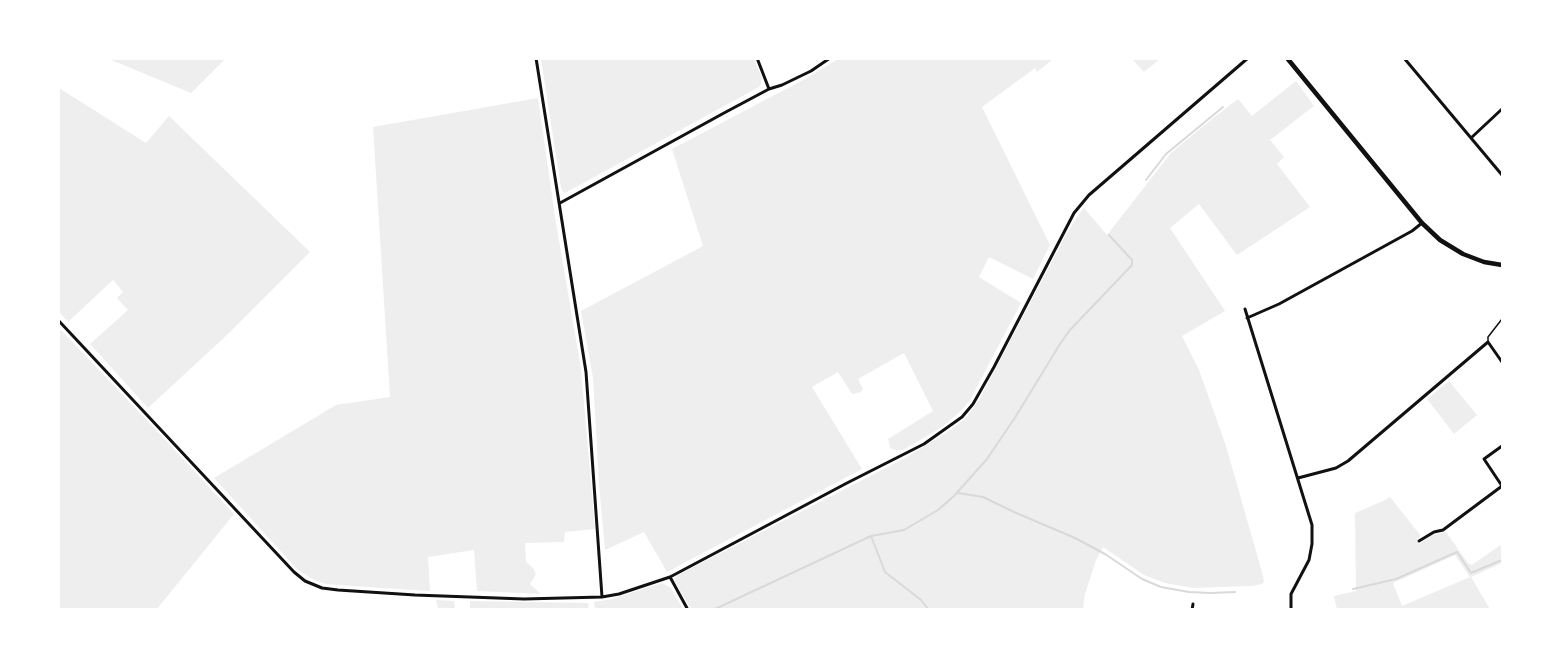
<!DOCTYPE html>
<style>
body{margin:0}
#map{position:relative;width:1561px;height:668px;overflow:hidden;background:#fff;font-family:Commissioner,sans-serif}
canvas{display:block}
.frame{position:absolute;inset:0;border:60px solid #fff;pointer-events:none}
</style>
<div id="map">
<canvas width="1561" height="668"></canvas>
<div class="frame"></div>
</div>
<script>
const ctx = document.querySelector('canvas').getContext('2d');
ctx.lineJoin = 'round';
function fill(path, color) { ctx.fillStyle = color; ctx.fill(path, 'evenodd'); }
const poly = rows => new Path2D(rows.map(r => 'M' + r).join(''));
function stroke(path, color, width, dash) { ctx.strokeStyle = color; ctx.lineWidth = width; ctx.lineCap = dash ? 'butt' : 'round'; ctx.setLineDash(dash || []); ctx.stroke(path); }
const green = poly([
 [109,59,225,59,191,93],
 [541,59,754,59,762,78,761,84,759,87,565,193,563,192,561,188],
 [838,59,1053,59,1037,72,1035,68,982,107,1050,245,1033,279,989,257,979,277,1021,303,970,400,962,410,942,427,903,450,896,450,891,449,890,447,888,439,933,411,904,353,858,379,863,389,861,392,852,394,838,372,812,387,862,469,667,572,644,532,605,550,599,484,593,378,581,311,703,246,672,149,805,79],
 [1132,59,1160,59,1144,72],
 [1296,81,1314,106,1270,140,1284,157,1277,164,1310,207,1237,255,1199,204,1170,228,1225,311,1182,336,1199,370,1226,446,1263,576,1264,582,1262,584,1252,586,1193,588,1165,583,1144,575,1103,547,1096,560,1085,594,1083,609,691,609,675,582,675,578,678,575,907,457,952,429,966,418,979,400,1067,233,1079,214,1084,208,1107,235,1171,153,1212,119,1238,99,1252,116],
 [59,88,146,143,169,116,310,252,228,334,148,408,90,344,128,310,117,298,123,292,115,282,113,280,68,322,59,312],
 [538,98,556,223,581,369,595,529,565,532,564,542,525,543,526,562,533,568,536,574,530,584,541,594,477,591,474,550,428,557,430,591,366,587,326,584,314,580,297,569,214,478,336,405,390,397,373,127],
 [59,328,159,433,234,514,157,609,59,609],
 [1449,381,1477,415,1454,434,1427,399],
 [1390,497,1421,536,1417,540,1419,544,1431,536,1446,532,1468,563,1472,565,1502,544,1502,563,1471,577,1490,609,1337,609,1334,596,1356,591,1355,513,1385,500],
 [1455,555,1470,577,1402,606,1393,583],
 [662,583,671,588,683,609,595,609,594,602,612,599],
 [436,600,454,601,455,609,438,609],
 [470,601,588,603,589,609,470,609]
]);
const stream = poly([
 [1146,180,1166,154,1223,107],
 [958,493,983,497,1014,512,1075,538,1105,554,1142,579,1161,587,1189,592,1211,593,1235,592],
 [871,536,885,572,921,600,929,610],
 [1353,589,1396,579,1457,552,1471,573,1502,560],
 [713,610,871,536,904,530,938,510,954,496,987,459,1016,416,1060,344,1070,330,1132,265,1132,260,1109,235]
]);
const service = poly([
 [1488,341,1488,337,1502,319]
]);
const minor = poly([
 [536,58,586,372,602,597],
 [757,58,769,89],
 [1404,58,1502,175],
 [1471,138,1502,109],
 [560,203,724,113,769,89,782,85,811,71,830,58],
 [1245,309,1312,525,1312,544,1309,560,1291,594,1291,610],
 [1247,318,1279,304,1412,231,1422,223],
 [58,320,294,572,305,581,322,588,338,590,415,595,524,599,602,597,619,594,670,577,847,483,924,444,962,417,973,404,994,367,1074,213,1089,195,1248,58],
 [1298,478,1336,468,1348,461,1488,342,1502,362],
 [1419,541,1434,532,1443,530,1502,486,1484,459,1502,446],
 [670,577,688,610],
 [1192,610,1193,604]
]);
const secondary = poly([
 [1287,58,1422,223,1440,240,1463,254,1484,262,1502,265]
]);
fill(green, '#eee');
stroke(stream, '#d9d9d9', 2);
stroke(service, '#111', 1.5);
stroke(minor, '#111', 3);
stroke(secondary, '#111', 4.5);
</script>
